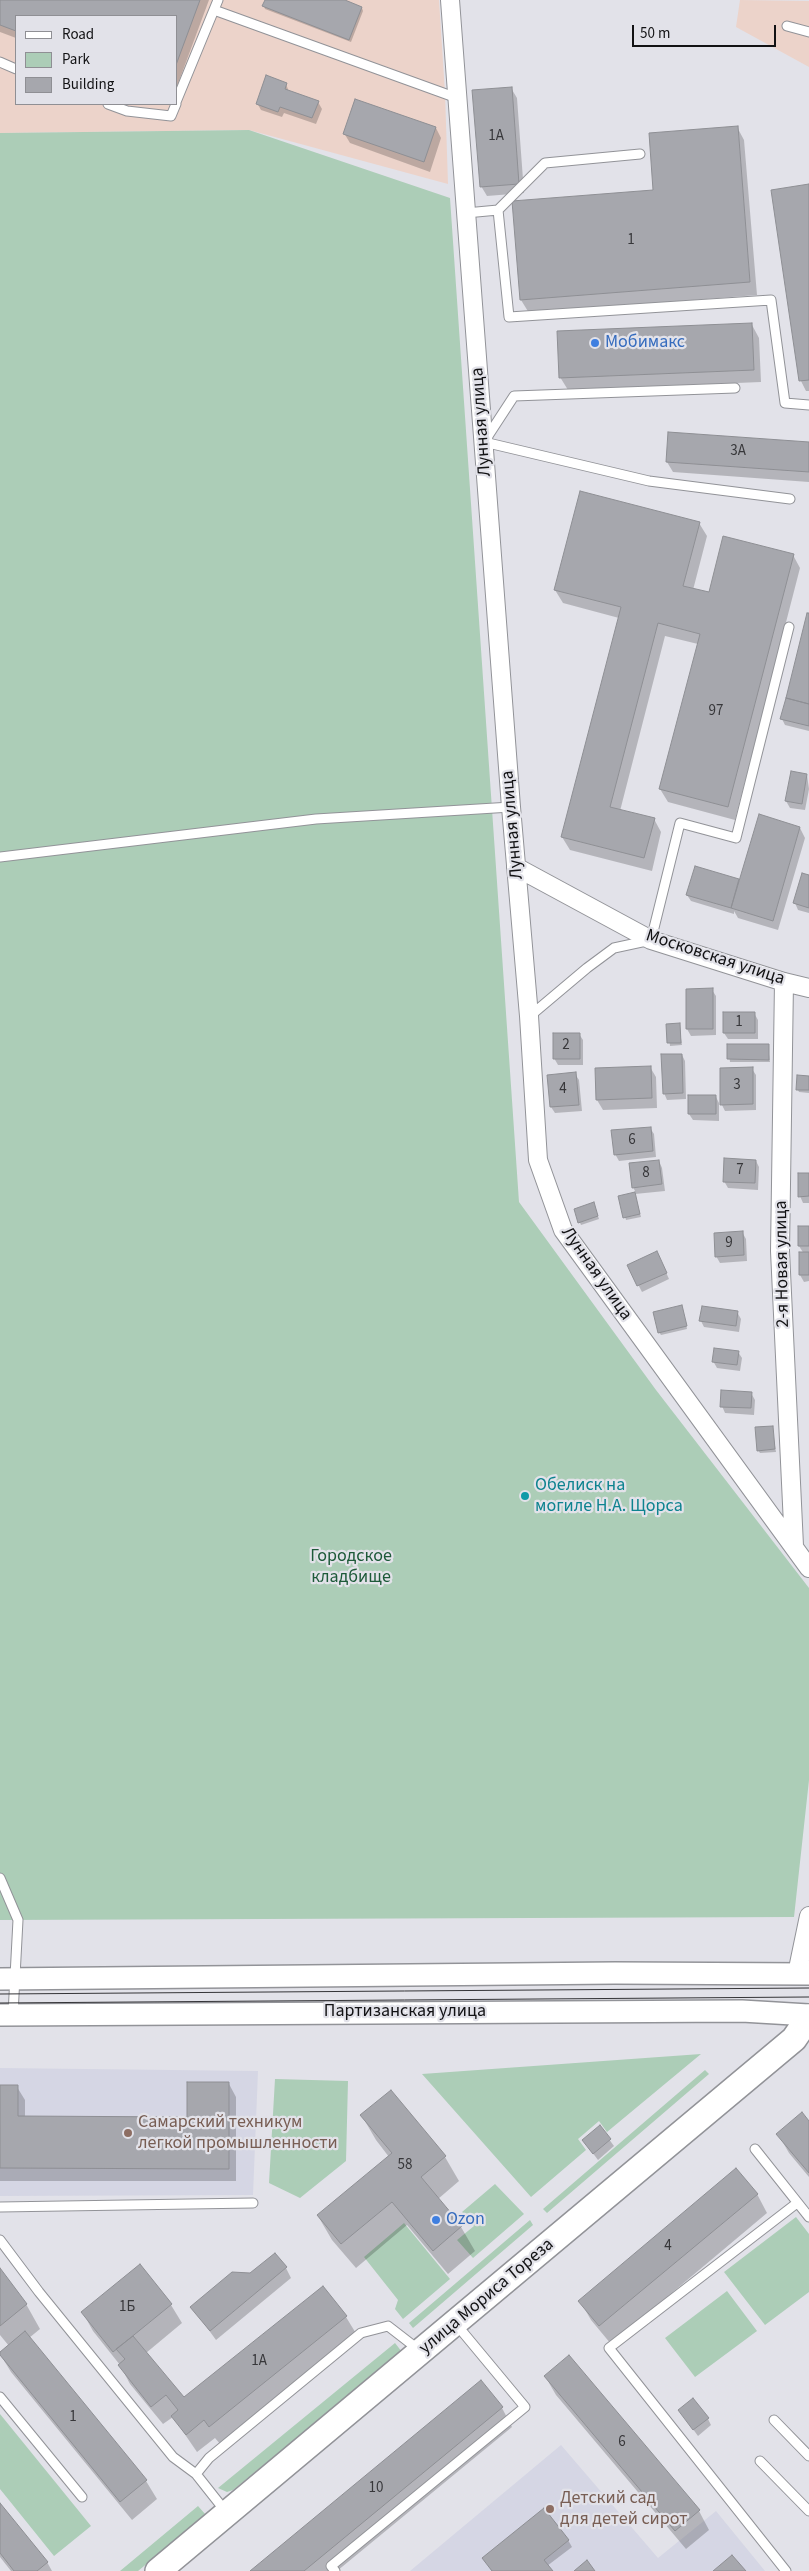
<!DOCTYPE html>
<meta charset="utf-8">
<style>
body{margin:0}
#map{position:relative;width:809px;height:2571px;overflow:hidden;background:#e2e2e9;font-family:"Source Sans 3",sans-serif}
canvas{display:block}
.legend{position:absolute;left:15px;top:15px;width:162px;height:90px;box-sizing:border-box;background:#e2e2e9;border:1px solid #8f8f94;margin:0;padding:6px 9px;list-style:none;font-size:15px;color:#121214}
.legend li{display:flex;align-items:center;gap:10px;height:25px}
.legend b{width:25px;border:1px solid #8f8f94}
.scale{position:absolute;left:632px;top:25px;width:144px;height:22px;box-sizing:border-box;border:2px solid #121214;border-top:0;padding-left:6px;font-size:15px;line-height:18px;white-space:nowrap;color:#121214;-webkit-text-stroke:4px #e2e2e9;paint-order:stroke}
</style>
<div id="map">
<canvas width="809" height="2571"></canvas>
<ul class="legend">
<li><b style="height:6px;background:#fff"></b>Road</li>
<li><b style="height:14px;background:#accdb7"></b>Park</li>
<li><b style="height:14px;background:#a6a7ad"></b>Building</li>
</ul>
<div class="scale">50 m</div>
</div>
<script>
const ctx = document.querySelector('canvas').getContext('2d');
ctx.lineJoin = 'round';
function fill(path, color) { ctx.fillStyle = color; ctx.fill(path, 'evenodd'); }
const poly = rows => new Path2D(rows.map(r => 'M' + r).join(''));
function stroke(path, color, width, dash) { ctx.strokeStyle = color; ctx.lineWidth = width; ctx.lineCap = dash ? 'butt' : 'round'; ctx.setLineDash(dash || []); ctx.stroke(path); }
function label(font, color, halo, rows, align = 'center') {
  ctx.font = font + ' "Source Sans 3",sans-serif'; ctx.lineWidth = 4.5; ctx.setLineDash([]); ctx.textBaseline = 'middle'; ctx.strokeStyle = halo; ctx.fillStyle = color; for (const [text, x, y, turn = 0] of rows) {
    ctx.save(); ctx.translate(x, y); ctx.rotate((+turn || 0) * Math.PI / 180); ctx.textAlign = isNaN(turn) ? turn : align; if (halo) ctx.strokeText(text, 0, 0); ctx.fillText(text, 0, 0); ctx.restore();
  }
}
const industrial = poly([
 [0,0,439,0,445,93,448,184,249,130,0,133],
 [16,16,176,16,176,104,16,104],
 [740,0,809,1,809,67,736,27]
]);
const built = poly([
 [0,2068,258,2071,253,2195,0,2196],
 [561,2445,658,2558,716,2511,765,2571,410,2571]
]);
const green = poly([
 [249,130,450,198,519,1202,656,1390,809,1588,809,1780,794,1917,0,1920,0,133],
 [701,2054,607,2132,599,2121,578,2139,586,2150,531,2197,422,2074],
 [705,2070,709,2074,547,2213,543,2209],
 [275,2079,348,2081,346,2161,300,2198,269,2183],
 [495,2184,524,2214,473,2258,457,2240,474,2226,462,2212],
 [796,2217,809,2234,809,2292,765,2325,724,2272],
 [530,2220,533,2225,413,2328,409,2323],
 [404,2223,450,2279,403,2319,395,2309,398,2300,364,2257],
 [727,2291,757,2331,695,2377,665,2338],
 [395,2343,402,2352,233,2490,227,2492,218,2488],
 [0,2414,91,2526,54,2556,0,2489],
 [198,2506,206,2515,138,2571,120,2571]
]);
const shadow = poly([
 [0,0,209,0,176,89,176,16,16,16,16,38,0,32],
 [266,0,341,0,362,8,363,11,351,42,265,9,264,6],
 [286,84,289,92,318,102,322,109,316,124,284,113,282,117,261,110,257,103],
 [511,88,517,98,524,193,487,196,481,186],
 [356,100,436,128,441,138,430,172,350,143,344,133],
 [737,127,744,140,757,295,529,313,521,300],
 [809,186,809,391,806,391,801,381,772,191],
 [752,325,759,338,761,382,568,390,560,377],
 [809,443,809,482,673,472,667,462],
 [699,523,707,536,693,590,709,594,793,555,800,568,735,820,668,802,660,789,698,644,665,636,620,811,654,819,661,832,652,871,570,850,562,837,619,618,563,603,555,590],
 [809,614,809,731,785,725,782,719],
 [807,775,809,789,805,810,790,808,786,801],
 [800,828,805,838,778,930,738,918,734,911,734,914,691,901,687,895,738,880,740,883],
 [809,877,809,913,798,910,795,903],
 [688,990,712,990,716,996,716,1035,691,1036,687,1029],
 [754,1013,758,1020,758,1039,728,1039,724,1033],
 [679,1024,682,1045,670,1046,668,1025],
 [579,1034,583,1040,583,1065,558,1065,554,1058],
 [728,1046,768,1046,770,1062,730,1062],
 [682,1055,685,1061,686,1099,667,1100,664,1093],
 [650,1067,656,1077,657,1108,603,1110,597,1100,596,1069],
 [752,1069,756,1075,756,1110,725,1111,722,1105],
 [575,1074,579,1080,582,1111,555,1113,551,1107,549,1076],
 [809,1077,809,1093,799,1092,798,1090],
 [716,1097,719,1103,719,1121,693,1120,689,1114],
 [650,1128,654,1134,656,1157,619,1161,615,1154],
 [659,1161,662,1168,665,1191,635,1194,641,1217,626,1220,620,1197,636,1193,633,1187],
 [756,1161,759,1167,758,1190,728,1188,724,1181],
 [809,1174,809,1203,803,1203,800,1196],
 [595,1207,599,1219,581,1225,575,1210],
 [809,1228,809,1281,804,1282,800,1275,800,1254,804,1254,799,1246],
 [742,1232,746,1239,747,1261,720,1263,716,1256],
 [660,1259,669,1279,642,1292,628,1265],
 [683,1310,687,1329,661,1335,659,1332],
 [737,1312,741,1319,739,1332,704,1327,701,1321],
 [738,1352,742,1358,740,1371,717,1368,713,1361],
 [751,1393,755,1400,754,1415,725,1413,722,1406],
 [772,1427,776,1452,760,1453,758,1450],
 [229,2084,236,2097,236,2181,0,2181,0,2087,17,2087,25,2100,25,2117,188,2118],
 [362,2116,445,2157,459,2181,438,2199,461,2227,475,2251,448,2274,407,2225,356,2268,332,2240,318,2216,389,2157,376,2140],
 [809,2123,809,2177,789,2153,778,2134],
 [600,2127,614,2146,598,2160,583,2140],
 [757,2194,767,2213,611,2344,591,2320,580,2301],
 [140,2266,171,2305,182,2323,146,2353,184,2399,323,2288,346,2317,357,2335,221,2445,215,2438,197,2452,173,2417,163,2424,130,2384,120,2365,93,2331,83,2313],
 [286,2268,291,2278,216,2340,192,2307],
 [0,2270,26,2304,40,2329,29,2338,146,2481,157,2499,132,2520,11,2372,0,2354,9,2346,0,2335],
 [545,2376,699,2511,709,2530,686,2549,556,2395],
 [502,2408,512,2427,337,2571,252,2571],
 [679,2410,708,2419,711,2425,698,2436],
 [0,2505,47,2562,52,2571,11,2571,0,2557],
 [568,2540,572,2547,547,2566,551,2571,492,2571,483,2558]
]);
const building = poly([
 [0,0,200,0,176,65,176,16,16,16,16,31,0,25,0,0],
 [265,0,345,0,362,7,349,40,262,6,265,0],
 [266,75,287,83,285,89,319,101,312,118,280,107,278,112,256,104,266,75],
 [512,87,519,184,480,187,472,90,512,87],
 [355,99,436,127,424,162,343,134,355,99],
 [738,126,750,282,520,300,512,201,653,190,649,133,738,126],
 [809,184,809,380,799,381,771,190,809,184],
 [752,323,754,370,559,378,557,331,752,323],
 [668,432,809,442,809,472,666,462,668,432],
 [580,491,700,522,683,586,709,592,723,536,794,554,728,807,659,789,700,634,658,623,610,807,655,818,644,858,561,837,621,607,554,590,580,491],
 [807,613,809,613,809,704,786,698,807,613],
 [786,698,809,704,809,726,780,719,786,698],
 [791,771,807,774,802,804,785,801,791,771],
 [759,814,800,827,773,921,731,908,759,814],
 [695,866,739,879,731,908,686,895,695,866],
 [802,873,809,875,809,908,793,903,802,873],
 [713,988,713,1029,686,1029,686,989,713,988],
 [723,1012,755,1012,755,1033,723,1033,723,1012],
 [680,1023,681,1043,667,1043,666,1024,680,1023],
 [553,1033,580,1033,580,1059,553,1059,553,1033],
 [727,1044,769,1044,769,1060,727,1059,727,1044],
 [661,1054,682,1054,683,1093,663,1094,661,1054],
 [651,1066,652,1098,596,1100,595,1068,651,1066],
 [753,1067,753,1104,720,1105,720,1068,753,1067],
 [576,1072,579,1105,550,1107,547,1075,576,1072],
 [797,1075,809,1076,809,1090,796,1090,797,1075],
 [688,1095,716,1095,716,1114,688,1114,688,1095],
 [651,1127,653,1151,614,1155,611,1130,651,1127],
 [724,1158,756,1160,755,1183,723,1182,724,1158],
 [659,1160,662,1184,632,1188,629,1163,659,1160],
 [798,1173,809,1173,809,1196,798,1197,798,1173],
 [635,1192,640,1214,623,1218,618,1196,635,1192],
 [594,1202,598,1216,578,1223,574,1209,594,1202],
 [798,1226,809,1226,809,1246,798,1246,798,1226],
 [743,1231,744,1255,715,1257,714,1233,743,1231],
 [657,1251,667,1273,637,1286,627,1265,657,1251],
 [799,1252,809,1252,809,1275,799,1275,799,1252],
 [682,1305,687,1326,658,1333,653,1312,682,1305],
 [702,1306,738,1311,736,1326,699,1321,702,1306],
 [714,1348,739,1351,737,1365,712,1362,714,1348],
 [721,1390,752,1392,751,1408,720,1407,721,1390],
 [773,1426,775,1449,757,1451,755,1427,773,1426],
 [187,2082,229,2082,229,2169,0,2168,0,2085,18,2085,18,2116,187,2117,187,2082],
 [391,2090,446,2156,421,2177,462,2226,433,2251,392,2202,341,2244,317,2215,392,2153,360,2115,391,2090],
 [802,2112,809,2121,809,2173,776,2134,802,2112],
 [600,2125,611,2139,593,2154,582,2140,600,2125],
 [736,2168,758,2194,599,2326,578,2301,736,2168],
 [275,2253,287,2267,210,2331,190,2307,232,2272,250,2273,275,2253],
 [140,2264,172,2304,113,2352,81,2312,140,2264],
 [0,2268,27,2304,0,2326,0,2268],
 [323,2286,347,2316,209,2427,204,2420,186,2435,171,2416,178,2410,166,2395,151,2407,118,2365,125,2359,116,2349,133,2336,184,2397,323,2286],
 [25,2331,147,2480,120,2502,0,2355,0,2352,25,2331],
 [569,2355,700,2510,675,2531,544,2376,569,2355],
 [481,2380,503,2407,304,2571,250,2571,481,2380],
 [693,2398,709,2418,693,2430,678,2410,693,2398],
 [0,2503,48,2562,37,2571,14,2571,0,2553,0,2503],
 [544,2508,569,2540,544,2560,553,2571,492,2571,482,2558,544,2508],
 [732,2555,746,2571,713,2571,732,2555],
 [587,2560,595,2571,574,2571,587,2560]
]);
const service = poly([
 [214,10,457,98],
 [787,26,809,32],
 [0,62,16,69],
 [176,102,218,0],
 [108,104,127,111,171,116,176,104],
 [498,210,509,317,771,300,785,403,809,405],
 [466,213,498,210,545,163,640,154],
 [735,388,514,396,484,442,649,481,790,499],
 [0,857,316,819,511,807],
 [530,1016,587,968,614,948,651,940,680,823,736,838,789,627],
 [0,1878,18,1920,13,2014],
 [755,2149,809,2217],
 [0,2207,253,2203],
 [0,2240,39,2292,173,2457,196,2474],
 [0,2397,82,2497],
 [774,2420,809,2456],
 [760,2461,809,2511],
 [226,2512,196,2474,209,2458,361,2333,388,2326,419,2350],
 [335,2571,331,2566,525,2407,456,2324],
 [786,2571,609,2348,797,2203]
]);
const minor = poly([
 [450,0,511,807,529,1016,538,1160,563,1230,809,1568],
 [516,867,651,940,784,982,809,988],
 [784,982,780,1251,794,1546],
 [809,1916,799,1964,809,1973]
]);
const tertiary = poly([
 [0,1979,615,1973,809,1974],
 [0,2015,742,2011,809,2015]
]);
const secondary = poly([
 [158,2571,794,2039,809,2017]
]);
const tram = poly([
 [0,1994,809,1988],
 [0,2003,809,1997]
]);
const markers = [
 [595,343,5,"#3f7fe0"],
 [525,1496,5,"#0f9aa8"],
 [128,2133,5,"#8d6e63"],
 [436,2220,5,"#3f7fe0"],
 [550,2509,5,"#8d6e63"]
];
const numberNames = [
 ["1А",496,137],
 ["1",631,241],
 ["3А",738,452],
 ["97",716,712],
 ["1",739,1023],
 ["2",566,1046],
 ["3",737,1086],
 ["4",563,1090],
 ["6",632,1141],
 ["7",740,1171],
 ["8",646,1174],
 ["9",729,1244],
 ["58",405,2166],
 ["4",668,2247],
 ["1Б",127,2308],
 ["1А",259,2362],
 ["1",73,2418],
 ["6",622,2443],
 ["10",376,2489]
];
const shopNames = [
 ["Мобимакс",605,343],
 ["Ozon",446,2220]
];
const streetNames = [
 ["Лунная улица",482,422,-94],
 ["Лунная улица",513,825,-95],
 ["Московская улица",715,958,18],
 ["2-я Новая улица",783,1264,-91],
 ["Лунная улица",596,1274,55],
 ["Партизанская улица",405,2012],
 ["улица Мориса Тореза",487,2297,-40]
];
const cultureNames = [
 ["Обелиск на",535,1486],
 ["могиле Н.А. Щорса",535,1507]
];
const parkNames = [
 ["Городское",351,1557],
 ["кладбище",351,1578]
];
const educationNames = [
 ["Самарский техникум",138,2123],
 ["легкой промышленности",138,2144],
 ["Детский сад",560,2499],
 ["для детей сирот",560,2520]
];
fill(industrial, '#ecd3ca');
fill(built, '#d5d6e4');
fill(green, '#accdb7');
fill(shadow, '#0003');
fill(building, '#a6a7ad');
stroke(building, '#8e8f94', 1);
stroke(service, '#929398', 11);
stroke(minor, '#929398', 20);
stroke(tertiary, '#929398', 24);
stroke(secondary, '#929398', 28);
stroke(service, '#fff', 9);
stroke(minor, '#fff', 18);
stroke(tertiary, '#fff', 21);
stroke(secondary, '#fff', 25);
stroke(tram, '#343437', 1);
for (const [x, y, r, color] of markers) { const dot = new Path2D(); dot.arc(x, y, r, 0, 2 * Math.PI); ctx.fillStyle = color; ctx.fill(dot); stroke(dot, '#e2e2e9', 2); }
label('15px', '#37373a', null, numberNames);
label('18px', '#366cbe', '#e2e2e9', shopNames, 'left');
label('18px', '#121214', '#e2e2e9', streetNames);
label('18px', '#0d838f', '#e2e2e9', cultureNames, 'left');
label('18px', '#1d5a39', '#e2e2e9', parkNames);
label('18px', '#785e54', '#e2e2e9', educationNames, 'left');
</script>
